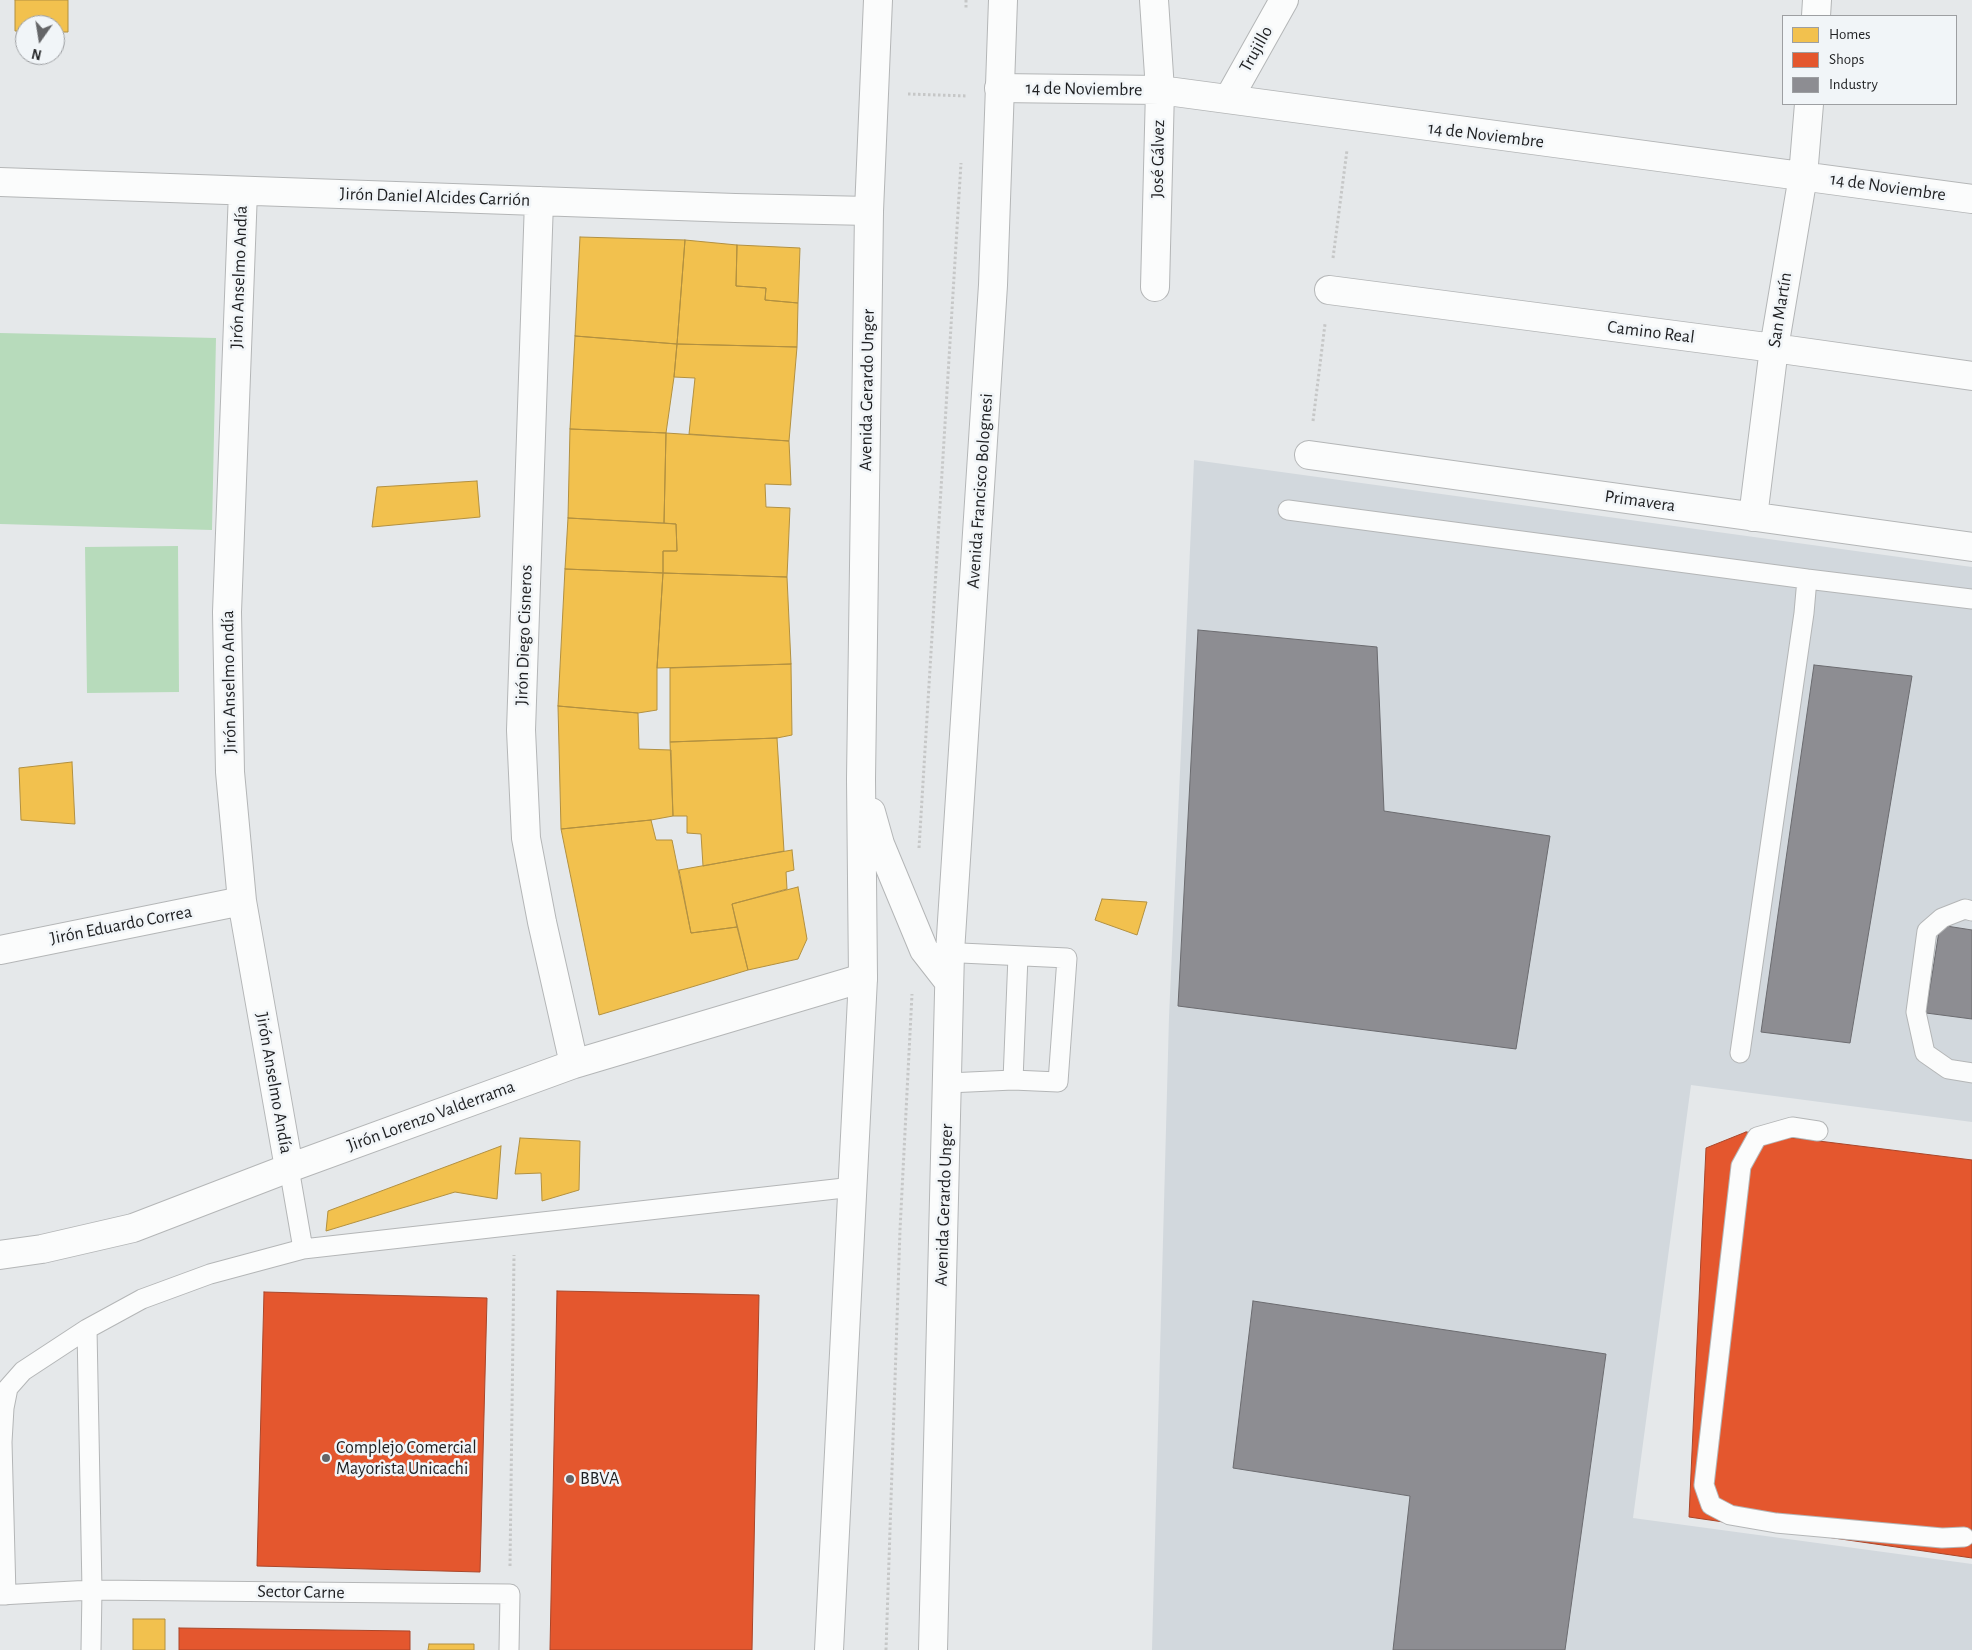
<!DOCTYPE html>
<meta charset="utf-8">
<style>
body{margin:0}
#map{position:relative;width:1972px;height:1650px;overflow:hidden;background:#e5e8ea;font-family:"Alegreya Sans",sans-serif}
canvas{display:block}
.legend{position:absolute;left:1782px;top:15px;width:175px;height:90px;box-sizing:border-box;background:#f1f5f8;border:1px solid #9d9fa2;margin:0;padding:6px 9px;list-style:none;font-size:15px;color:#1e1f21}
.legend li{display:flex;align-items:center;gap:10px;height:25px}
.legend b{width:25px;border:1px solid #9d9fa2}
.north{position:absolute;left:15px;top:15px;width:50px;height:50px;box-sizing:border-box;background:#f1f5f8;border:1px solid #9d9fa2;border-radius:50%;rotate:193deg;font-size:14px;font-weight:700;line-height:20px;text-align:center;color:#1e1f21}
.north::after{content:'';display:block;margin:auto;width:18px;height:22px;background:#646567;clip-path:polygon(50% 0,100% 100%,50% 72%,0 100%)}
</style>
<div id="map">
<canvas width="1972" height="1650"></canvas>
<ul class="legend">
<li><b style="height:14px;background:#f2c14e"></b>Homes</li>
<li><b style="height:14px;background:#e4572e"></b>Shops</li>
<li><b style="height:14px;background:#8d8d92"></b>Industry</li>
</ul>
<div class="north">N</div>
</div>
<script>
const ctx = document.querySelector('canvas').getContext('2d');
ctx.lineJoin = 'round';
function fill(path, color) { ctx.fillStyle = color; ctx.fill(path, 'evenodd'); }
const poly = rows => new Path2D(rows.map(r => 'M' + r).join(''));
function stroke(path, color, width, dash) { ctx.strokeStyle = color; ctx.lineWidth = width; ctx.lineCap = dash ? 'butt' : 'round'; ctx.setLineDash(dash || []); ctx.stroke(path); }
function label(font, color, halo, rows, align = 'center') {
  ctx.font = font + ' "Alegreya Sans",sans-serif'; ctx.lineWidth = 5; ctx.setLineDash([]); ctx.textBaseline = 'middle'; ctx.strokeStyle = halo; ctx.fillStyle = color; for (const [text, x, y, turn = 0] of rows) {
    ctx.save(); ctx.translate(x, y); ctx.rotate((+turn || 0) * Math.PI / 180); ctx.textAlign = isNaN(turn) ? turn : align; if (halo) ctx.strokeText(text, 0, 0); ctx.fillText(text, 0, 0); ctx.restore();
  }
}
const built = poly([
 [1194,460,1972,567,1972,1122,1691,1085,1633,1518,1972,1564,1972,1650,1152,1650,1169,1017]
]);
const green = poly([
 [0,333,216,338,212,530,0,524],
 [178,546,179,692,87,693,85,547]
]);
const homes = poly([
 [15,0,68,0,68,32,55,32,55,25,25,25,25,31,15,31,15,0],
 [580,237,685,240,677,344,575,336,580,237],
 [685,240,737,245,736,286,766,288,765,300,798,303,797,347,677,344,685,240],
 [737,245,800,248,798,303,765,300,766,288,736,286,737,245],
 [575,336,677,344,674,377,666,433,570,429,575,336],
 [677,344,797,347,789,441,689,434,695,378,674,377,677,344],
 [570,429,666,433,664,523,568,518,570,429],
 [666,433,789,441,791,485,765,484,766,507,790,508,787,577,663,573,663,551,677,551,676,524,664,523,666,433],
 [477,481,480,517,372,527,377,487,477,481],
 [568,518,676,524,677,551,663,551,663,573,565,569,568,518],
 [565,569,663,573,657,668,657,710,638,713,558,706,565,569],
 [663,573,787,577,791,664,657,668,663,573],
 [791,664,792,735,777,738,670,742,670,668,791,664],
 [558,706,638,713,639,749,671,750,673,816,651,820,561,829,558,706],
 [777,738,784,851,703,866,701,834,687,833,687,816,673,816,670,742,777,738],
 [72,762,75,824,21,820,19,768,72,762],
 [651,820,656,840,672,840,691,933,737,927,748,970,599,1015,561,829,651,820],
 [792,850,794,870,786,872,787,889,732,904,737,927,691,933,679,870,792,850],
 [798,887,807,939,798,959,748,970,732,904,798,887],
 [1102,899,1147,902,1137,935,1095,920,1102,899],
 [520,1138,580,1141,579,1190,542,1201,541,1173,515,1174,520,1138],
 [501,1146,497,1199,455,1192,326,1231,328,1211,501,1146],
 [133,1619,165,1619,165,1650,133,1650,133,1619],
 [429,1644,474,1644,474,1650,428,1650,429,1644]
]);
const shops = poly([
 [1746,1132,1972,1160,1972,1558,1689,1517,1706,1148,1746,1132],
 [557,1291,759,1295,752,1650,550,1650,557,1291],
 [264,1292,487,1298,480,1572,257,1566,264,1292],
 [179,1628,410,1631,410,1650,179,1650,179,1628]
]);
const industry = poly([
 [1198,630,1377,647,1384,811,1550,836,1516,1049,1178,1006,1198,630],
 [1814,665,1912,676,1850,1043,1761,1032,1814,665],
 [1940,925,1972,930,1972,1019,1926,1013,1940,925],
 [1253,1301,1606,1354,1565,1650,1393,1650,1410,1496,1233,1468,1253,1301]
]);
const path = poly([
 [966,0,966,9],
 [908,94,967,96],
 [1333,258,1347,150],
 [1313,421,1325,324],
 [919,848,961,163],
 [510,1566,514,1255],
 [886,1650,900,1230,912,994]
]);
const service = poly([
 [1288,510,1807,579],
 [1972,911,1965,909,1942,918,1927,931,1916,1012,1925,1053,1948,1069,1972,1073],
 [940,952,1067,958,1058,1082,1013,1080,948,1083],
 [1740,1053,1804,613,1807,579,1972,599],
 [1013,1080,1018,956],
 [1818,1131,1792,1127,1757,1137,1741,1166,1704,1485,1711,1505,1730,1515,1776,1523,1942,1538,1964,1537],
 [289,1168,303,1249],
 [0,1595,92,1590,510,1594,509,1650],
 [6,1595,2,1442,4,1408,8,1388,23,1371,87,1329],
 [91,1650,92,1590,87,1329,142,1299,210,1274,303,1249,853,1187]
]);
const minor = poly([
 [1154,0,1160,90,1155,287],
 [1816,16,1817,0],
 [999,88,1160,90,1972,199],
 [1229,98,1284,0],
 [0,182,735,208,869,211],
 [243,191,227,612,230,772,242,901,289,1168],
 [539,201,521,730,526,838,542,922,574,1064],
 [1329,290,1774,348,1972,376],
 [1309,455,1972,547],
 [1753,517,1774,348,1803,176,1809,104],
 [0,950,242,901],
 [0,1255,42,1249,133,1228,289,1168,574,1064,863,978]
]);
const secondary = poly([
 [871,812,880,844,924,950,949,982],
 [829,1650,863,978,861,779,869,211,878,0],
 [933,1650,950,952,993,285,1003,0]
]);
const markers = [
 [326,1458,5,"#646567"],
 [570,1479,5,"#646567"]
];
const streetNames = [
 ["Trujillo",1256,49,-61],
 ["14 de Noviembre",1084,89,1],
 ["14 de Noviembre",1486,135,7],
 ["José Gálvez",1158,159,-89],
 ["14 de Noviembre",1888,187,8],
 ["Jirón Daniel Alcides Carrión",435,197,2],
 ["Jirón Anselmo Andía",239,277,-88],
 ["San Martín",1780,310,-81],
 ["Camino Real",1651,332,7],
 ["Avenida Gerardo Unger",867,390,-89],
 ["Avenida Francisco Bolognesi",980,491,-86],
 ["Primavera",1640,501,8],
 ["Jirón Diego Cisneros",524,635,-88],
 ["Jirón Anselmo Andía",229,682,-91],
 ["Jirón Eduardo Correa",121,925,-11],
 ["Jirón Anselmo Andía",274,1083,80],
 ["Jirón Lorenzo Valderrama",431,1116,-20],
 ["Avenida Gerardo Unger",944,1205,-88],
 ["Sector Carne",301,1592,1]
];
const poiNames = [
 ["Complejo Comercial",336,1448],
 ["Mayorista Unicachi",336,1469],
 ["BBVA",580,1479]
];
fill(built, '#d2d8dd');
fill(green, '#b7dbbb');
fill(homes, '#f2c14e');
stroke(homes, '#b29040', 1);
fill(shops, '#e4572e');
stroke(shops, '#a9462a', 1);
fill(industry, '#8d8d92');
stroke(industry, '#6c6c70', 1);
stroke(service, '#b4b6b7', 21);
stroke(minor, '#b4b6b7', 30);
stroke(secondary, '#b4b6b7', 30);
stroke(path, '#c6c7c7', 3, [2.5, 2.5]);
stroke(service, '#fbfcfc', 19);
stroke(minor, '#fbfcfc', 28);
stroke(secondary, '#fbfcfc', 28);
for (const [x, y, r, color] of markers) { const dot = new Path2D(); dot.arc(x, y, r, 0, 2 * Math.PI); ctx.fillStyle = color; ctx.fill(dot); stroke(dot, '#f1f5f8', 2); }
label('18px', '#1e1f21', '#f1f5f8', streetNames);
label('18px', '#1e1f21', '#f1f5f8', poiNames, 'left');
</script>
